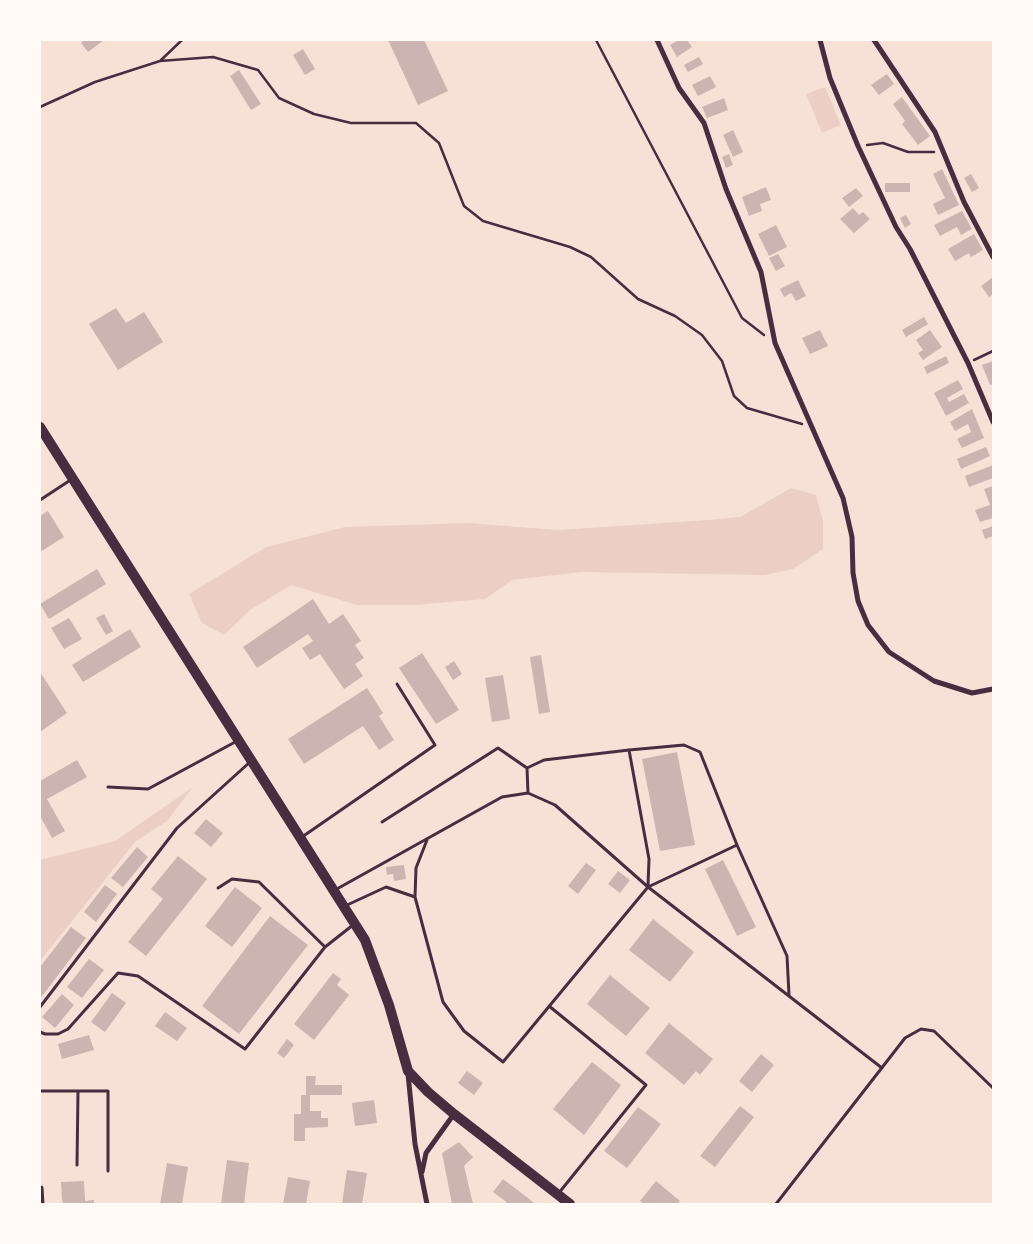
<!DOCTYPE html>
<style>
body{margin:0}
#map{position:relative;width:1033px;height:1244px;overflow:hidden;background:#f7e1d7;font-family:Poppins,sans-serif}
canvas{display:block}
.frame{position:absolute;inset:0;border:41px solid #fffaf5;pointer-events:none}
</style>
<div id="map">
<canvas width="1033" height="1244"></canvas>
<div class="frame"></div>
</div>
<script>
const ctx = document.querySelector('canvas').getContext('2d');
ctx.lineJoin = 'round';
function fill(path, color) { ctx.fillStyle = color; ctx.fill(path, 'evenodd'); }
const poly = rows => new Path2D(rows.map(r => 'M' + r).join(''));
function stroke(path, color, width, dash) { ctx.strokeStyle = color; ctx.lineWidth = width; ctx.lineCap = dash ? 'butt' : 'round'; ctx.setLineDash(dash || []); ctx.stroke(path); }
const green = poly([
 [825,87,841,125,822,133,806,94],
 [791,488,816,495,823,521,823,549,793,569,765,575,582,572,512,580,485,599,414,605,357,605,291,585,250,610,224,635,202,623,189,594,266,547,345,527,468,523,558,530,708,520,740,517],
 [193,787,167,821,135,842,40,961,40,860,115,841]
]);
const building = poly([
 [84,40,104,40,88,52,81,43],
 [388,40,424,40,448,91,418,105],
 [679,40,687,40,692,47,677,57,670,45],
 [303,49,315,69,305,75,293,55],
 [699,57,703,64,688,72,684,65],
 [239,70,261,104,251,110,230,76],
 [887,74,894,84,879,95,871,85],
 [710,76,716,87,698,96,692,85],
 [902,97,930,136,918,145,902,124,905,121,893,104],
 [724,98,728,110,707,118,702,107],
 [733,130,743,152,733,157,723,135],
 [729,154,733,165,726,168,722,157],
 [942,169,959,205,938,215,933,204,945,198,933,174],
 [971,174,979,188,972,192,964,178],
 [885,183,910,183,910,192,885,192],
 [766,187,771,200,760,204,762,211,749,216,742,197],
 [856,188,863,196,849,207,842,198],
 [853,208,859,215,863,212,870,219,854,233,840,219],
 [962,211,972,229,961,235,957,227,940,236,934,225],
 [906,215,911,224,905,228,900,218],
 [776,225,787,247,769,256,758,234],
 [974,234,983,250,971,257,969,253,955,261,948,249],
 [778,254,785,266,776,271,769,258],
 [993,277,993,294,989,297,981,286],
 [798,280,806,296,796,301,791,293,784,297,780,289],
 [116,308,126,323,144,312,163,342,118,370,89,324],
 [924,317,928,324,906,337,902,330],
 [820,330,828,346,810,354,802,338],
 [930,330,942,347,923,360,918,353,923,350,916,340],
 [946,356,949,363,927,374,924,367],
 [993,361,993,384,990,385,982,365],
 [958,380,963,389,947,398,949,402,964,394,969,403,946,416,934,393],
 [972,409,984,438,962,448,957,439,971,432,968,424,955,431,950,422],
 [986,447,990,456,961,469,957,459],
 [993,465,993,478,969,487,965,476],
 [993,486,993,518,980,522,975,510,990,505,984,489],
 [48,511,64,537,40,552,40,516],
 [993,526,993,536,985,539,982,530],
 [97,569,106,584,49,619,40,604],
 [313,599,329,624,343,614,361,641,355,645,364,658,355,664,363,676,344,689,320,654,310,660,302,648,313,641,308,634,257,668,243,647],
 [104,614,113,631,106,635,96,618],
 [69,618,82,639,64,649,51,628],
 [130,629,141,647,83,682,72,665],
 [422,653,459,710,436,724,399,668],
 [541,655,550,712,539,714,530,657],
 [454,661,462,674,453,680,445,667],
 [40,672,67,713,40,732],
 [503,675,510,719,492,722,485,678],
 [367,688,383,713,379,716,394,740,379,750,363,726,304,764,288,739],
 [677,752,695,845,660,851,642,759],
 [77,760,87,777,47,799,65,831,52,838,40,816,40,781],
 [206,819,223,833,211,847,194,833],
 [137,847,148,857,123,887,111,878],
 [178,856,207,879,146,956,128,942,163,899,151,889],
 [723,860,756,927,737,936,705,869],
 [586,863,596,870,578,894,568,886],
 [404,865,406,879,394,881,393,874,387,875,386,867],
 [618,871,630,880,620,893,608,884],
 [105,885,117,894,96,922,84,912],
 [235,887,262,908,232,947,205,926],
 [270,916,308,945,239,1034,202,1006],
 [653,919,694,952,670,982,629,950],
 [71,927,86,938,40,999,40,967],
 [89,959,104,970,82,998,67,987],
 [333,973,341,979,337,985,349,995,314,1040,294,1024],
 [610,975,650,1008,626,1036,587,1004],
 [112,993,126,1003,105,1032,91,1022],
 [62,994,74,1005,55,1028,42,1017],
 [165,1012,187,1028,177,1041,155,1026],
 [669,1023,713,1059,700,1075,696,1071,684,1085,645,1053],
 [89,1035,94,1050,62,1059,58,1044],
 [287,1039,294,1045,284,1058,277,1053],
 [761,1054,774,1065,752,1092,739,1081],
 [592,1062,621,1085,584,1135,553,1109],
 [467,1071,483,1083,474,1095,458,1083],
 [306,1076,316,1076,315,1085,342,1085,342,1095,310,1095,310,1111,321,1111,321,1118,328,1118,328,1127,305,1128,305,1141,294,1141,294,1114,301,1114,301,1095,306,1095],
 [374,1100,377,1123,355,1126,352,1103],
 [740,1106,754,1117,715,1167,700,1156],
 [638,1107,661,1124,627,1168,604,1151],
 [459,1142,473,1157,464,1166,473,1204,452,1204,442,1153],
 [227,1160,249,1163,244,1204,221,1204],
 [167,1163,188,1167,182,1204,160,1204],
 [347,1170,367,1173,362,1204,342,1204],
 [288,1177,310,1181,306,1204,283,1204],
 [503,1179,528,1198,535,1204,509,1204,493,1192],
 [84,1181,85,1201,94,1200,94,1204,64,1204,62,1201,61,1182],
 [656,1181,680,1201,677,1204,644,1204,640,1201]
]);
const path = poly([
 [596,40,742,318,764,335],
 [160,61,213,57,258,70,279,98,314,114,351,123,416,123,439,143,464,206,483,221,570,247,591,257,638,299,675,316,702,335,722,361,734,396,747,408,802,424],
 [40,107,95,82,160,61,182,40],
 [867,145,883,143,908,152,934,152],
 [974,360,993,351]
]);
const service = poly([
 [40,500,72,479],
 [629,750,684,745,700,752,737,845],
 [527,768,544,760,629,750,649,859,648,886],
 [108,787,148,789,237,741],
 [382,822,498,748,527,768,528,793],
 [302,837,435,745,397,684],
 [218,888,232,879,259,882,325,947],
 [335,890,502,797,528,793,555,805,648,887,882,1068],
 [415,897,416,868,427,840],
 [345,906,386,887,415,897,443,1002,464,1031,503,1062,648,887,737,845,787,956,789,995],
 [549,1006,646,1085,558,1194],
 [40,1007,177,828,250,762],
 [40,1032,45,1034,58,1034,68,1029,118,973,138,976,245,1049,325,947,353,925],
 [40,1091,108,1091,108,1171],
 [77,1165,78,1091],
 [776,1204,905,1038,921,1029,934,1031,993,1088]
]);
const minor = poly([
 [657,40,679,88,704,123,726,189,761,272,775,343,843,498,852,537,853,573,858,601,868,625,889,652,934,681,972,693,993,689],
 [820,40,830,78,858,146,896,227,910,249,968,363,993,422],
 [874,40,935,132,964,202,993,257],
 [408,1074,415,1144,427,1204],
 [422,1172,426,1153,454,1114],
 [41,1188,42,1204]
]);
const primary = poly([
 [40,427,365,940,389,1005,408,1071,428,1092,454,1114,570,1204]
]);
fill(green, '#ebcfc5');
fill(building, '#ccb4b1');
stroke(path, '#4a2c40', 2.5);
stroke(service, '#4a2c40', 3);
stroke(minor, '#4a2c40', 5);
stroke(primary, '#4a2c40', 10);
</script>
